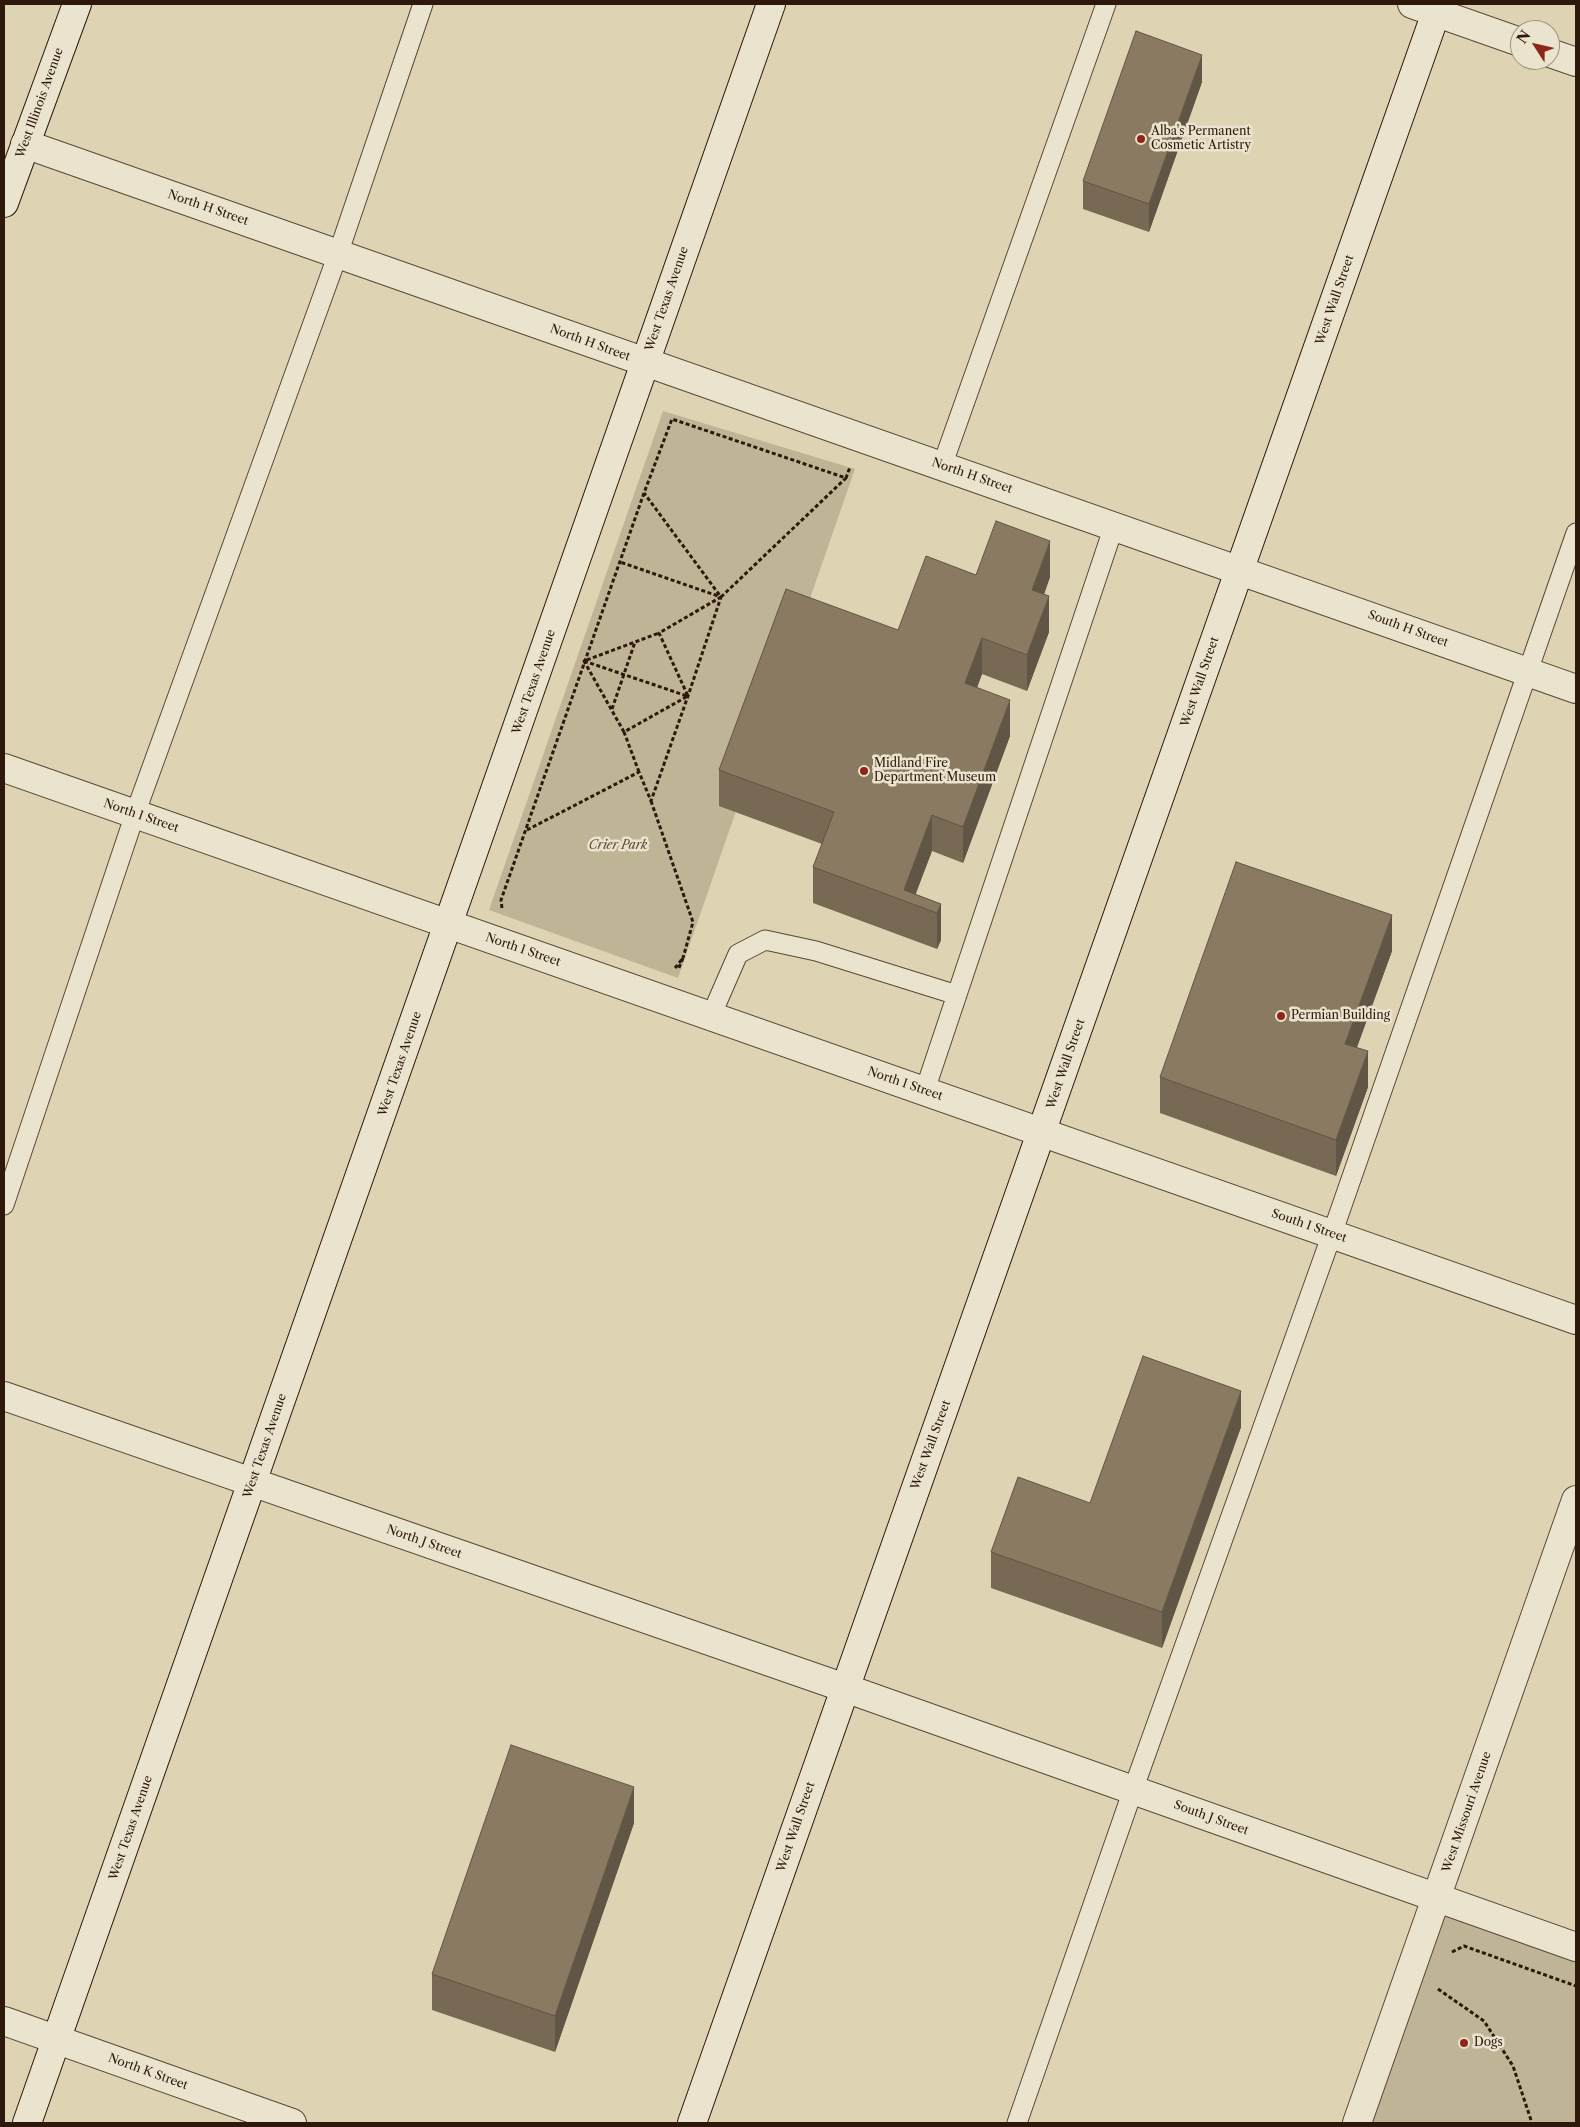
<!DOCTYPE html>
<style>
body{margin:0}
#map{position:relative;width:1580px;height:2127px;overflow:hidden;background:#ded4b3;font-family:"Libre Caslon Text",serif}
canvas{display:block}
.frame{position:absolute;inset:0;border:5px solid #2e180b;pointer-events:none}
.north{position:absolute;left:1510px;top:20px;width:50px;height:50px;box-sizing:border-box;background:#eae3ce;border:1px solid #9f9280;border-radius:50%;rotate:305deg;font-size:14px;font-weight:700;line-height:20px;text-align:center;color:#2e180b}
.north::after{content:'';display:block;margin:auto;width:18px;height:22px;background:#8f2418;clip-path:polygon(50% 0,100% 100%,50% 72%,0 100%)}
</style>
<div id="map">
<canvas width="1580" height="2127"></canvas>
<div class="frame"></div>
<div class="north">N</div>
</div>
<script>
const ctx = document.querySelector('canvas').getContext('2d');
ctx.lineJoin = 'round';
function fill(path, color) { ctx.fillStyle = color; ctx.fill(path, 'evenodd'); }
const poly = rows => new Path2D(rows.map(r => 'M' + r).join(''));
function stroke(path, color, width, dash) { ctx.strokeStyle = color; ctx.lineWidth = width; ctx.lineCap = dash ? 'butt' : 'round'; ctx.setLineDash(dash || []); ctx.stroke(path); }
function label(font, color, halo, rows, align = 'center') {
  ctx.font = font + ' "Libre Caslon Text",serif'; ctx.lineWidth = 5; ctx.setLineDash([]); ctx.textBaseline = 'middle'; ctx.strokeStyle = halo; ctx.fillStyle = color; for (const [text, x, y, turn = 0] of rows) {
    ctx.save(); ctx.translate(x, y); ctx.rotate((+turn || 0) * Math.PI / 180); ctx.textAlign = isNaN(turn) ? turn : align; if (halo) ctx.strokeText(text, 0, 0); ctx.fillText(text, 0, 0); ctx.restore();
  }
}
const green = poly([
 [663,411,855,469,678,978,489,910],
 [1446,1914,1576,1961,1576,2123,1371,2123]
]);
const path = poly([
 [721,597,846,478],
 [584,661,687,696],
 [612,709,635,642],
 [624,732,584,661,659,633],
 [639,772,624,732,688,696,659,633,721,597,644,493],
 [651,801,693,922,683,958],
 [527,830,639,772,651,801,688,696,721,597,620,562],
 [502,908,501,900,644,493,672,419,846,478,850,467],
 [675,968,683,958,678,970],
 [1452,1952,1464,1946,1576,1986],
 [1438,1989,1484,2021,1513,2066,1532,2123]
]);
const lane = poly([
 [942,466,1106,4],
 [711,1016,738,954,765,940,816,951,957,995],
 [925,1090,1114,526],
 [4,1205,135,814,338,254,423,4],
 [1017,2123,1133,1790,1332,1234,1576,533]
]);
const street = poly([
 [1412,4,1520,42],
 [1550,53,1576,62],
 [25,144,1576,689],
 [4,768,1576,1320],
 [4,1396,845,1688,1576,1947],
 [4,2021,292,2123],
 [1357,2123,1576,1500]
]);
const secondary = poly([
 [4,203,77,4],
 [27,2123,771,4],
 [692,2123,1439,4]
]);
const wall = poly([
 [1202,82,1149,232,1083,209,1083,181],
 [976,575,1050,577,1044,595,1049,632,1027,691,982,674,977,688,1010,736,963,863,932,851,915,894,941,904,941,940,937,949,813,903,813,867,822,844,719,806,719,770,898,630],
 [1392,951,1357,1047,1368,1087,1336,1176,1160,1113,1160,1077],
 [1241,1427,1162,1648,991,1588,991,1552,1090,1503],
 [634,1823,555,2052,432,2010,432,1974]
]);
const shadedWall = poly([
 [1202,55,1202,82,1149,232,1149,204],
 [1050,541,1050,577,1032,626,1032,590],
 [1049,596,1049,632,1027,691,1027,655],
 [982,638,982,674,965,719,965,683],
 [1010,700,1010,736,963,863,963,827],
 [932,815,932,851,912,904,904,890],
 [941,904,941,940,937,949,937,913],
 [1392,915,1392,951,1345,1080,1345,1044],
 [1368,1051,1368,1087,1336,1176,1336,1140],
 [1241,1391,1241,1427,1162,1648,1162,1612],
 [634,1787,634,1823,555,2052,555,2016]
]);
const building = poly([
 [1136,31,1202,55,1149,204,1083,181,1136,31],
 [996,521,1050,541,1032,590,1049,596,1027,655,982,638,965,683,1010,700,963,827,932,815,904,890,941,904,937,913,813,867,834,812,719,770,786,589,898,630,926,556,976,575,996,521],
 [1236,862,1392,915,1345,1044,1368,1051,1336,1140,1160,1077,1236,862],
 [1143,1356,1241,1391,1162,1612,991,1552,1018,1477,1090,1503,1143,1356],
 [511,1745,634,1787,555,2016,432,1974,511,1745]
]);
const markers = [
 [1141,139,5,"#8f2418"],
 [864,771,5,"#8f2418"],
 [1281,1016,5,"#8f2418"],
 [1464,2043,5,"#8f2418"]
];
const streetNames = [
 ["West Illinois Avenue",40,103,-70],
 ["North H Street",208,208,19],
 ["West Texas Avenue",667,299,-71],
 ["West Wall Street",1335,300,-71],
 ["North H Street",590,343,20],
 ["North H Street",972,476,19],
 ["South H Street",1408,629,20],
 ["West Texas Avenue",534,682,-71],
 ["West Wall Street",1200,682,-71],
 ["North I Street",141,816,19],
 ["North I Street",523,950,19],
 ["West Texas Avenue",400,1064,-71],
 ["West Wall Street",1066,1064,-71],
 ["North I Street",905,1084,19],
 ["South I Street",1309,1226,19],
 ["West Wall Street",931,1445,-70],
 ["West Texas Avenue",265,1446,-71],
 ["North J Street",424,1542,19],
 ["West Missouri Avenue",1467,1812,-71],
 ["South J Street",1211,1818,20],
 ["West Wall Street",796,1827,-71],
 ["West Texas Avenue",131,1828,-71],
 ["North K Street",148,2072,20]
];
const poiNames = [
 ["Alba's Permanent",1151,132],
 ["Cosmetic Artistry",1151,146],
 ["Midland Fire",874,764],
 ["Department Museum",874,778],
 ["Permian Building",1291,1016],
 ["Dogs",1474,2043]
];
const parkNames = [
 ["Crier Park",618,846]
];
fill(green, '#c0b496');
stroke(lane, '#5a4735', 21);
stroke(street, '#5a4735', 30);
stroke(secondary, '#2e180b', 30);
stroke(path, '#2e180b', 3, [4, 2.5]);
stroke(lane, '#eae3ce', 19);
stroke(street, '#eae3ce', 28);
stroke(secondary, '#eae3ce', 28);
fill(wall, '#776954');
fill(shadedWall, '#615545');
fill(building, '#8a7a62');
stroke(building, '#615545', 1);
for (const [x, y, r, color] of markers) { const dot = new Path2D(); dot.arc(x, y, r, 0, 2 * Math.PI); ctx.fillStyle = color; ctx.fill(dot); stroke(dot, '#eae3ce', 2); }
label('12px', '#2e180b', '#eae3ce', streetNames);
label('12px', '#2e180b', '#eae3ce', poiNames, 'left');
label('italic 12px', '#5a4735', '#eae3ce', parkNames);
</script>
